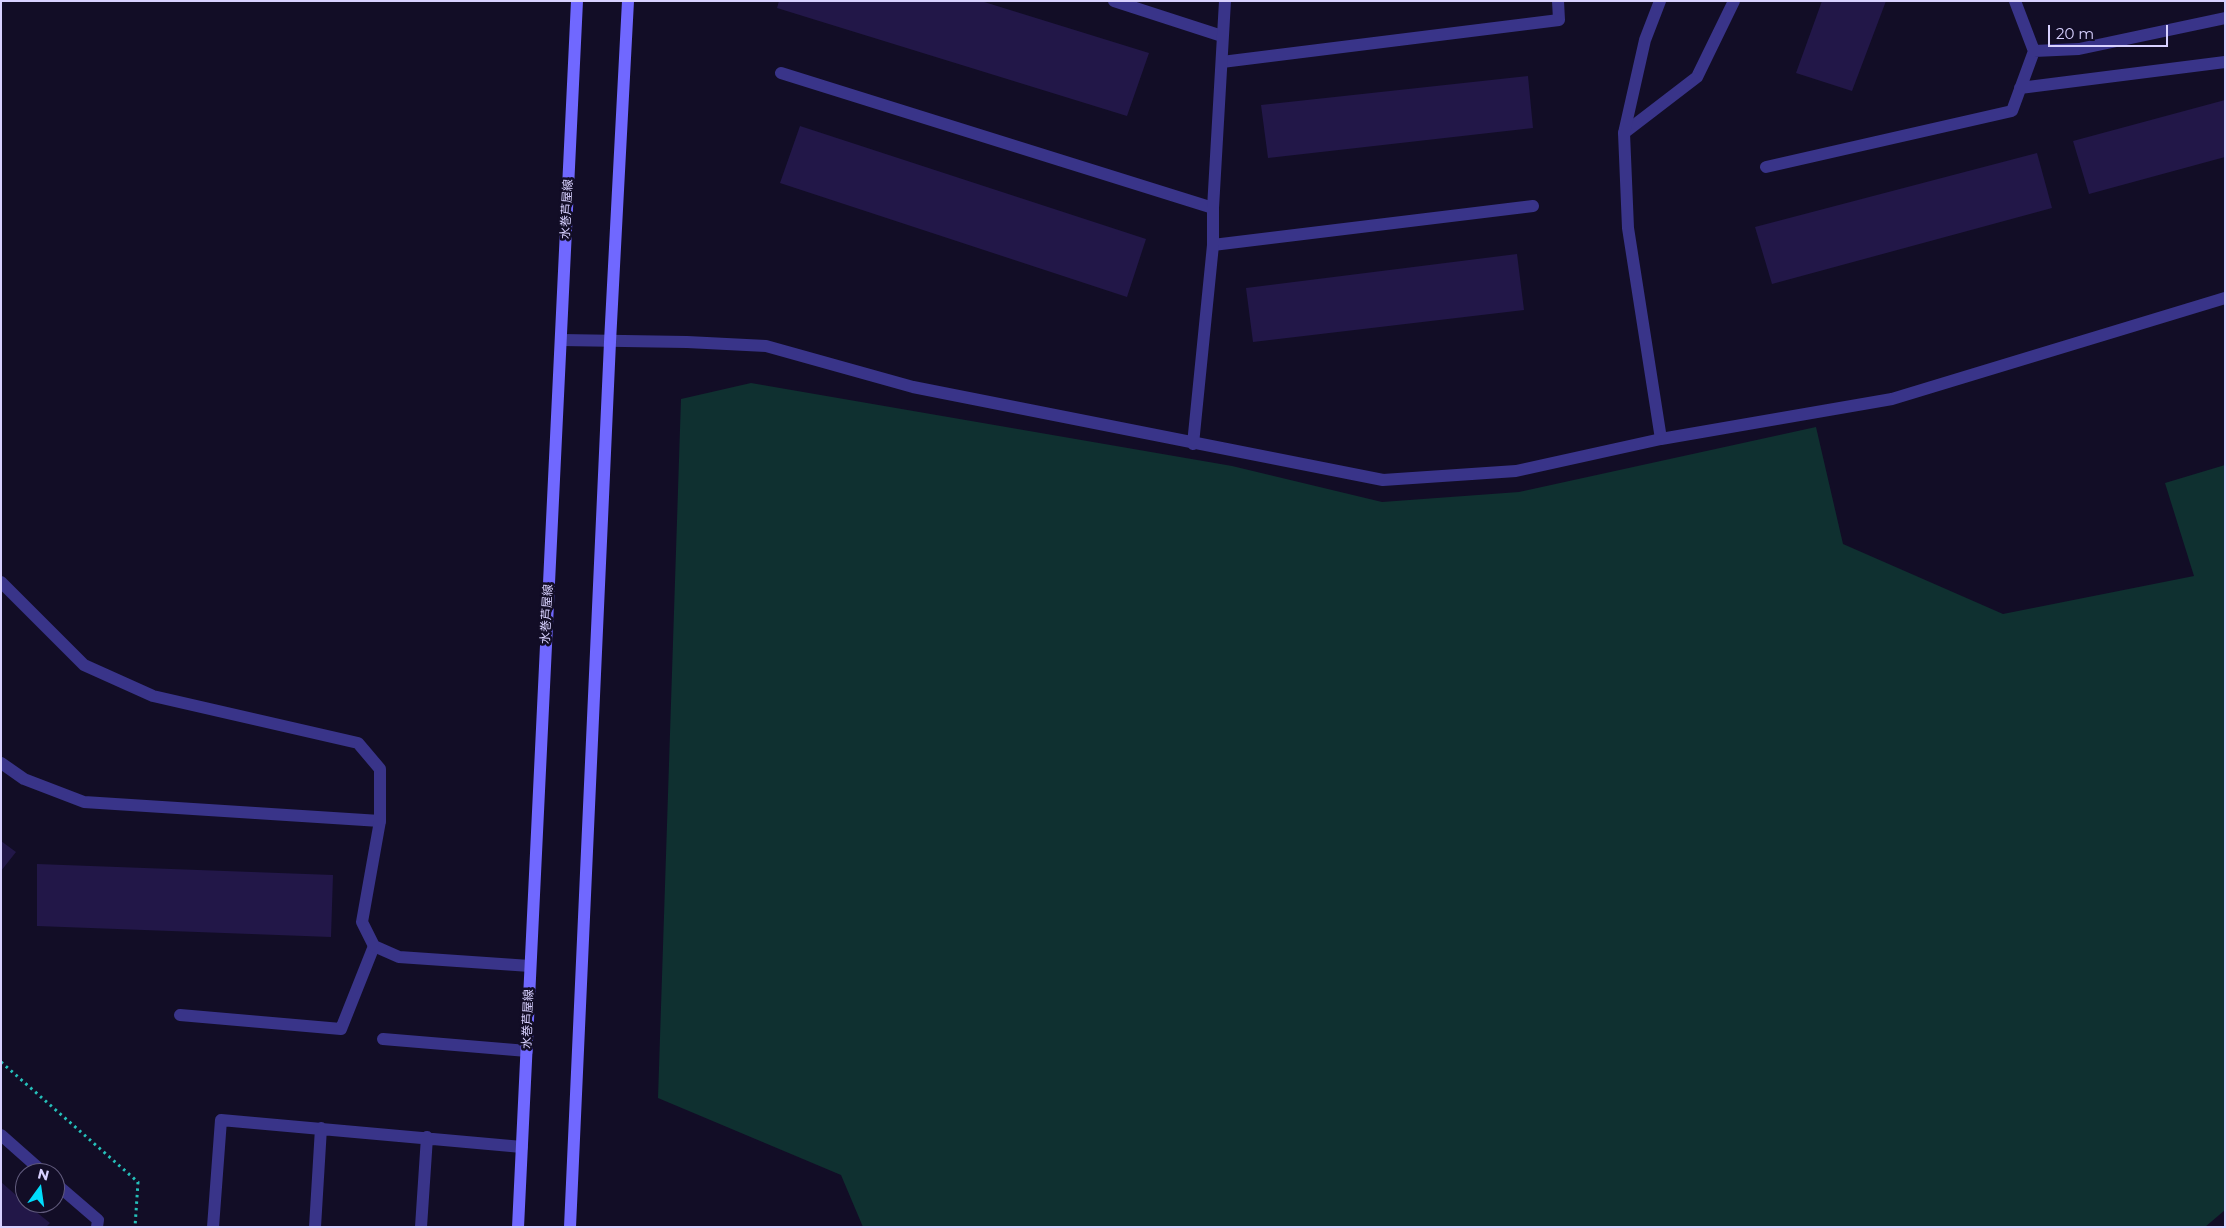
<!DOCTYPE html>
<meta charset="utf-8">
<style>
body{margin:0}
#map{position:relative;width:2226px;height:1228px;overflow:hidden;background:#120d26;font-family:Montserrat,sans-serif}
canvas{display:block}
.frame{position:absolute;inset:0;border:2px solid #d8d1ff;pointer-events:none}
.north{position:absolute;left:15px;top:1163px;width:50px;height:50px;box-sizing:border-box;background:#120d26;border:1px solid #615b7d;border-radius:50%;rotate:14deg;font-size:14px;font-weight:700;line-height:20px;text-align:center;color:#d8d1ff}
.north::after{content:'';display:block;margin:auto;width:18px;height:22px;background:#00ddfc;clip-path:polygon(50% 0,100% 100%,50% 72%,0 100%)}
.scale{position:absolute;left:2048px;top:25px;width:120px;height:22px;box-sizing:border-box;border:2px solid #d8d1ff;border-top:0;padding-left:6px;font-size:15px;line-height:18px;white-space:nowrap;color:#d8d1ff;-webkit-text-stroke:4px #120d26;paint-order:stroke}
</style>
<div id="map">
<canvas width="2226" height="1228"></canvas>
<div class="frame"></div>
<div class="north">N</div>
<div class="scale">20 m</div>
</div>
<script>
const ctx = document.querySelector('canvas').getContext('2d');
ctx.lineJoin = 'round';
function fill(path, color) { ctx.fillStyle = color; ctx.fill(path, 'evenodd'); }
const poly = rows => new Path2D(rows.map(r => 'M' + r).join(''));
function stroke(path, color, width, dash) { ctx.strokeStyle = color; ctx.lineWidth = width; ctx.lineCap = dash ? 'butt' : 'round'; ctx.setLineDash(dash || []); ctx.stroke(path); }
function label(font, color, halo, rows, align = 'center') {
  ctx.font = font + ' Montserrat,"Noto Sans JP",sans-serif'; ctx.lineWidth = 5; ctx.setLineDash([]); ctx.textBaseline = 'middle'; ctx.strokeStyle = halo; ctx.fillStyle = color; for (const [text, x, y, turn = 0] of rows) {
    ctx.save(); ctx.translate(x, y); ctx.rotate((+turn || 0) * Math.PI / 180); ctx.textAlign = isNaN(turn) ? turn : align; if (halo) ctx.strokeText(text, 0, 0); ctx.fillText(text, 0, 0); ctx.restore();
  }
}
const green = poly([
 [751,383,1232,466,1382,502,1519,492,1816,427,1843,544,2003,614,2194,576,2165,483,2225,465,2225,1210,2205,1227,863,1227,841,1175,658,1098,681,399]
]);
const building = poly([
 [779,1,981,1,1149,53,1127,116,777,8],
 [1822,1,1886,1,1852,91,1796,73],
 [1528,76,1533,128,1268,158,1261,105],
 [2225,100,2225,157,2089,194,2073,141],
 [800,126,1146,239,1127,297,780,183],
 [2037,153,2052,208,1772,284,1755,227],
 [1517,254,1524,310,1253,342,1246,288],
 [1,841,16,852,1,871],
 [37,864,333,875,331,937,37,926],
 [1,1182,25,1203,50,1223,46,1227,1,1227]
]);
const path = poly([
 [1,1062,138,1182,135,1227]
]);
const lane = poly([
 [1114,1,1222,36],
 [2015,1,2034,51,2079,49,2225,18],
 [1222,62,1559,20,1558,1],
 [781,73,1213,208],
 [2020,88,2225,62],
 [1624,133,1697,77,1734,1],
 [1766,167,2012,111,2034,51],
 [1213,245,1533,206],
 [1,763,24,779,84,802,380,821],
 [180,1015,341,1029,374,946],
 [383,1039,527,1051],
 [1,1135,44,1173],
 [55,1183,98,1220,97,1227],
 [213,1227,221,1120,522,1147],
 [315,1227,321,1128],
 [421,1227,427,1137]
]);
const street = poly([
 [1660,1,1645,40,1624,133,1628,228,1661,439],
 [561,340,687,342,766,346,913,387,1383,480,1516,471,1661,439,1892,399,2225,298],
 [1193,444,1213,245,1213,208,1225,1],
 [1,582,84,665,153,696,358,743,380,769,380,821,362,922,374,946,399,957,530,966]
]);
const secondary = poly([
 [518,1227,577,1],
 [570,1227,610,342,628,1]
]);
const streetNames = [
 ["水巻芦屋線",567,209,-87],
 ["水巻芦屋線",547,614,-87],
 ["水巻芦屋線",528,1019,-88]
];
fill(green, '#0f3030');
fill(building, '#221748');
stroke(path, '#25c0ba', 3, [2.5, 4]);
stroke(lane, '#393489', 12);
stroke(street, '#393489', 12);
stroke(secondary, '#7068ff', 12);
label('12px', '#d8d1ff', '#120d26', streetNames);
</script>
